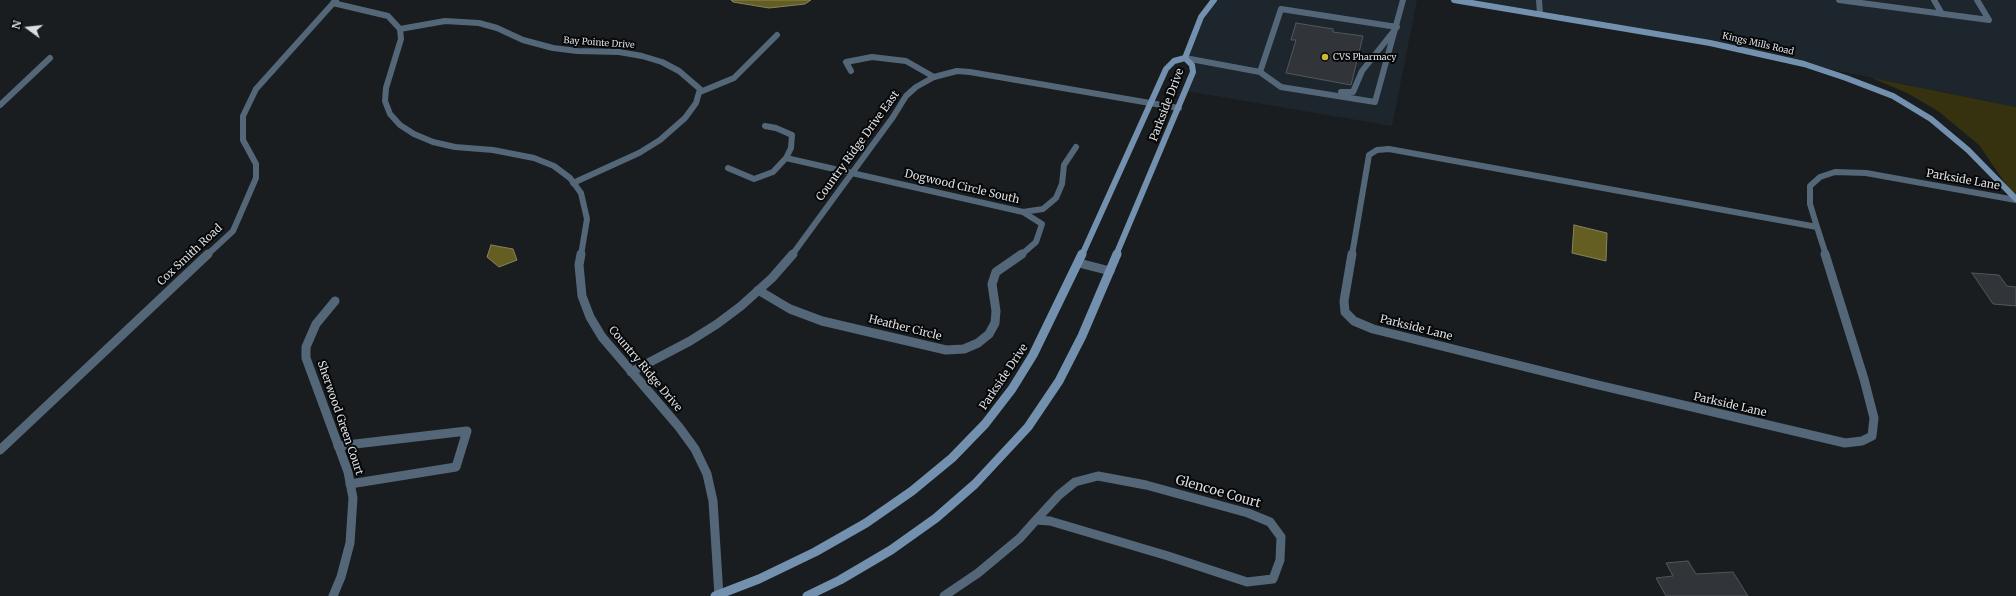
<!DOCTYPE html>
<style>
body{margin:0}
#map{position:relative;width:2016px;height:596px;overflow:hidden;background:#191d20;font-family:Merriweather,serif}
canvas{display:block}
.north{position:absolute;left:8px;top:8px;width:40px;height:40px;-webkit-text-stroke:3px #060708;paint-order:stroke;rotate:285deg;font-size:11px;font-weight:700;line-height:16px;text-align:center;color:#dcdee1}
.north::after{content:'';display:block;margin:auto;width:14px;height:18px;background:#dcdee1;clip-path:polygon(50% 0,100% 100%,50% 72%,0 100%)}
</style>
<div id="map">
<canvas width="2016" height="596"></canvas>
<div class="north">N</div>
</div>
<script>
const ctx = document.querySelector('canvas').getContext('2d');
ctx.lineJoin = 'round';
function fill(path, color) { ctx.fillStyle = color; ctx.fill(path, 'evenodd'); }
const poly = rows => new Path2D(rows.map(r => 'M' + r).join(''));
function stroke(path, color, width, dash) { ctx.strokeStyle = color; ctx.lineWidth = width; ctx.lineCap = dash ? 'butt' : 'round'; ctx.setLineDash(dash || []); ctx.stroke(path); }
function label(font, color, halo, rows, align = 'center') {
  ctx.font = font + ' Merriweather,serif'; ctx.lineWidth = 4; ctx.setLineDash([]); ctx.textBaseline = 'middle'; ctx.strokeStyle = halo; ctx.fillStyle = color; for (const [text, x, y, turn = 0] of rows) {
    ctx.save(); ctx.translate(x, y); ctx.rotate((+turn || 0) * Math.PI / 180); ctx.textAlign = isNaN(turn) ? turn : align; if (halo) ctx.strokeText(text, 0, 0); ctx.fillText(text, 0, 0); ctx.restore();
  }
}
const built = poly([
 [1214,0,1417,0,1392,126,1186,91,1193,72,1185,58,1201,17],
 [1454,0,2016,0,2016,107,1804,64,1763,54]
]);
const green = poly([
 [1872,78,2016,107,2016,199,1979,145,1938,111,1907,93]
]);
const water = poly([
 [731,0,811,0,805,4,769,8,733,2,731,0],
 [1574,225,1607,233,1606,261,1572,253,1574,225],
 [491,245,513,249,517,260,499,267,487,257,491,245]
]);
const building = poly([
 [1296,23,1333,29,1333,32,1363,36,1351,85,1286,73,1296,40,1291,40,1296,23],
 [1972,273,1999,275,2007,286,2016,287,2016,306,1993,304,1972,273],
 [1688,561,1696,574,1733,572,1748,596,1666,596,1656,578,1673,576,1666,563,1688,561]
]);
const laneFar1 = poly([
 [1539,0,1540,14],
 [1839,0,1989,20,1977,0],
 [1934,0,1942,14],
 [1185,58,1260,72,1281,87,1375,102,1403,0],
 [851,71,846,62,872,57,906,61,934,77],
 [1260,72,1281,9,1397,27,1362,71,1353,92,1341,92],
 [700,92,734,78,777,35]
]);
const lane = poly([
 [1079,263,1110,271],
 [338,446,467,431,456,467,350,484]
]);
const streetFar1 = poly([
 [333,3,388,16,400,29,401,39,386,88,385,101,390,114,400,125,414,134,433,142,455,147,493,150,534,158,554,166,570,178,581,193,587,219,581,255],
 [400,29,445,21,479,23,497,28,523,40,553,48,577,51,619,52,642,56,662,62,679,71,700,89,696,103,685,118,660,140,639,153,573,183],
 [0,105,50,58],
 [786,158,1023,212,1043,209,1056,198,1062,184,1064,165,1076,147],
 [728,168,754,179,773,172,786,158,791,148,792,135,776,128,765,126],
 [1817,227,1810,204,1810,186,1820,177,1835,172,1866,173,2016,200],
 [207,255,233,231,256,178,256,164,243,140,243,116,256,89,336,0],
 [792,255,893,117,906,96,916,87,934,77,957,71,970,72,1179,108],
 [1021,255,1036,242,1042,224,1023,212],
 [1352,255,1369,155,1377,150,1389,149,1817,227,1826,255]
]);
const street = poly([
 [581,254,579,265,582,296,590,317,602,337,679,427,695,449,707,474,713,501,719,596],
 [1352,254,1344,301,1345,312,1354,321,1373,329,1594,384,1845,443,1862,441,1872,436,1874,418,1864,379,1825,254],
 [758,290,790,309,822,321,946,350,964,349,978,343,989,334,995,323,996,311,992,284,996,272,1022,254],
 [631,372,690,341,717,324,741,306,772,278,793,254],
 [0,450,208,254],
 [1098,476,1146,485,1248,513,1270,522,1281,537,1280,560,1273,579,1247,582,1168,556,1050,521,1036,520,1059,495,1075,482,1098,476],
 [333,596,341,577,350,543,353,498,348,472,306,358,306,347,316,324,335,301],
 [944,596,978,573,1020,538,1036,520]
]);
const secondaryFar1 = poly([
 [1454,0,1710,43,1804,64,1846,78,1893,96,1931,119,1968,150,2016,199],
 [1082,255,1166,69,1174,61,1185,58,1201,17,1214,0],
 [1116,255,1193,72,1192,65,1185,58]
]);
const secondary = poly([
 [715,596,759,579,815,552,866,523,912,491,952,458,985,424,1012,389,1033,355,1082,254],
 [807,596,840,580,891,550,936,518,975,484,1028,427,1059,381,1082,336,1117,254]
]);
const markers = [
 [1325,57,4,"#c9ba3a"]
];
const farStreetnames = [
 ["Bay Pointe Drive",599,43,4],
 ["Kings Mills Road",1758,44,13]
];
const farPoinames = [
 ["CVS Pharmacy",1333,57]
];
const streetNames = [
 ["Parkside Drive",1167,105,-69],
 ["Country Ridge Drive East",858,146,-54],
 ["Parkside Lane",1963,180,10],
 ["Dogwood Circle South",962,187,13],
 ["Cox Smith Road",190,255,-43],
 ["Heather Circle",905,328,14],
 ["Parkside Lane",1416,328,14],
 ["Country Ridge Drive",645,369,50],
 ["Parkside Drive",1004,377,-56],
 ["Parkside Lane",1730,405,13],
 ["Sherwood Green Court",340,418,71]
];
const nearStreetnames = [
 ["Glencoe Court",1218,492,16]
];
fill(built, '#1d252d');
fill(green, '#36320f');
fill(water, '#655e22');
stroke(water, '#89845b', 1);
fill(building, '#313539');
stroke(building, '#52575b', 1);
stroke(laneFar1, '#546778', 6);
stroke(lane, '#546778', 9);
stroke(streetFar1, '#546778', 6);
stroke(street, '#546778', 9);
stroke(secondaryFar1, '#7391ae', 6);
stroke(secondary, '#7391ae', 9);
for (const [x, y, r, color] of markers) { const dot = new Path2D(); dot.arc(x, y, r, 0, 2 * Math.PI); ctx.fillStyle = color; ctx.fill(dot); stroke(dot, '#060708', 1.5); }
label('9px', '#dcdee1', '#060708', farStreetnames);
label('9px', '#dcdee1', '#060708', farPoinames, 'left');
label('11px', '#dcdee1', '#060708', streetNames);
label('13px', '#dcdee1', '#060708', nearStreetnames);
</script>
